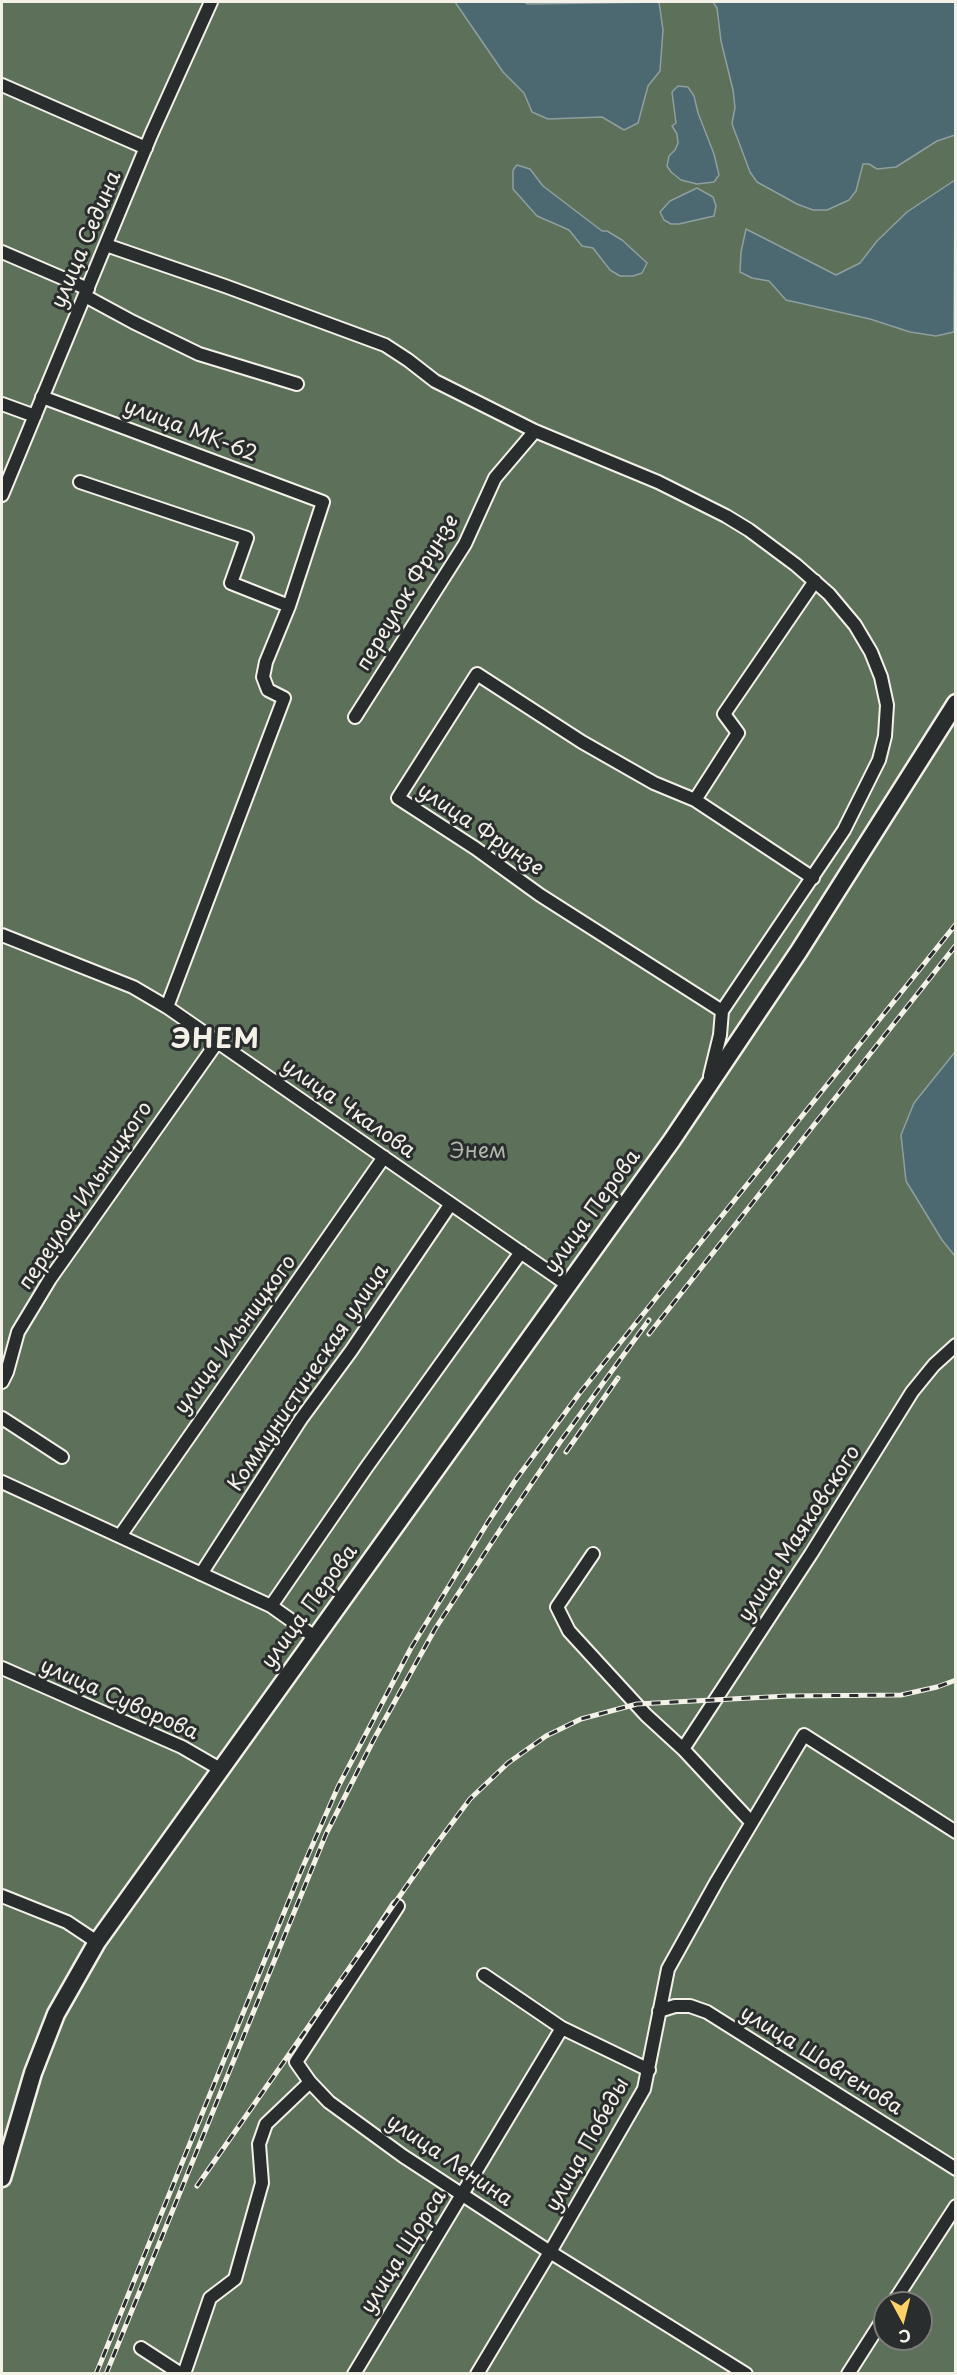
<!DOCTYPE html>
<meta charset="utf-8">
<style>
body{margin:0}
#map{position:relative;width:957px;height:2375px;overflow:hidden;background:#383a41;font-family:"Playpen Sans",sans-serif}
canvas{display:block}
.frame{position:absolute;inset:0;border:3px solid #f4f1e8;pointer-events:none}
.north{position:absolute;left:873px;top:2291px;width:60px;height:60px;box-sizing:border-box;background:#2a2d2e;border:2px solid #7b7b78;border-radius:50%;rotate:173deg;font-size:16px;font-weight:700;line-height:24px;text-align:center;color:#f4f1e8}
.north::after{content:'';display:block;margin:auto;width:21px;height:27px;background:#ffd166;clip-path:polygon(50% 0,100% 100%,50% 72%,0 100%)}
</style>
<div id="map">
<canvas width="957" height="2375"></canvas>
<div class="frame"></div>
<div class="north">С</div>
</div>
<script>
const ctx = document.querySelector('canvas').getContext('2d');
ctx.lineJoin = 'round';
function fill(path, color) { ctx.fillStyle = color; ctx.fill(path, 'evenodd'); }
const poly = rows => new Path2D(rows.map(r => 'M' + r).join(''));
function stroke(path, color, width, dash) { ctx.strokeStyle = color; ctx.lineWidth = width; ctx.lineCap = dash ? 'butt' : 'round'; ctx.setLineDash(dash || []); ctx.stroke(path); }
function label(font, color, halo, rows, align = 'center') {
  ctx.font = font + ' "Playpen Sans",sans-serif'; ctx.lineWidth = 6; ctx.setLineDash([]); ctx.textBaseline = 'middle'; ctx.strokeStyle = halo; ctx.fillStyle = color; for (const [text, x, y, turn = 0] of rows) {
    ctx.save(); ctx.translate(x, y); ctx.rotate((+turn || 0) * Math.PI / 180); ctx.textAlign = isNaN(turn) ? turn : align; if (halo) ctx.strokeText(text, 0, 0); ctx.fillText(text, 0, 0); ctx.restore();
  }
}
const green = poly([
 [2,2,955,2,955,2373,2,2374],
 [885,2303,921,2303,921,2339,885,2339]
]);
const water = poly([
 [455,2,524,2,528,4,659,2,663,30,660,71,648,86,638,123,624,130,602,117,548,119,532,112,524,93,503,72,455,2],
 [713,2,955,2,955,135,937,141,896,167,877,169,869,164,863,164,856,191,849,200,827,210,813,210,797,204,757,182,750,172,732,124,735,107,733,90,721,41,717,8,713,2],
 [678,86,688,87,694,96,698,113,714,154,719,175,714,182,697,184,681,180,671,172,667,166,669,156,675,150,678,143,677,134,672,126,676,123,672,92,678,86],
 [517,165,530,169,543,186,602,231,607,231,622,240,647,263,642,273,633,276,620,276,610,270,593,248,582,246,569,230,537,216,513,189,513,170,517,165],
 [955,180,954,332,936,336,910,332,870,319,786,300,769,281,752,278,740,272,741,252,746,229,836,275,860,263,877,241,907,212,955,180],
 [697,188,713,197,716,206,714,216,679,224,671,224,664,220,660,212,670,201,697,188],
 [955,1052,955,1256,942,1240,906,1181,901,1135,914,1103,955,1052]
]);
const minor = poly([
 [2,85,146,148],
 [106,245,225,286,385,345,408,360,435,381,535,431,658,482,726,516,749,530,796,565,829,594,855,625,871,652,881,677,887,705,885,736,879,760,844,830,722,1011,720,1035,710,1076],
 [2,252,88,289],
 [85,296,133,322,199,354,297,384],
 [42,397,323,502,289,606,266,662,263,677,268,690,284,698,167,1007],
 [2,404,35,416],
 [80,482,247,538,231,583,289,606],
 [2,495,151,135,211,2],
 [355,717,465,544,495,478,535,431],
 [695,800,738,733,724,714,815,581],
 [2,935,133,987,167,1007,568,1285],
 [722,1011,540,895,475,848,398,798,477,674,582,742,654,783,695,800,813,878],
 [2,1382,7,1372,18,1332,50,1279,218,1041],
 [2,1418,62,1457],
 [2,1482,271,1606,316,1638],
 [120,1536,384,1157],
 [593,1554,557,1607,569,1631,646,1715,683,1749,751,1822],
 [201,1574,301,1419,351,1351,450,1205],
 [271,1606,366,1468,521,1252],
 [2,1668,182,1747,220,1769],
 [683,1749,811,1554,912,1392,934,1365,956,1345],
 [2,1896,67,1922,97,1942],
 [398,1906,296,2062,310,2082,329,2102,403,2156,550,2252,746,2374],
 [484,1975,562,2028,649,2070],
 [659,2011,675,2006,690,2006,707,2012,956,2169],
 [893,2303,956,2206],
 [141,2348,181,2374],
 [184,2374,210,2298,235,2279,262,2183,259,2144,266,2124,310,2082],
 [354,2374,562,2028],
 [477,2374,550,2252,644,2089,668,1969,717,1881,804,1735,956,1832],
 [848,2374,885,2316]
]);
const highway = poly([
 [2,2178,33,2073,56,2014,97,1942,672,1140,799,951,956,703]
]);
const rail = poly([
 [649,1334,956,945],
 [566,1452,618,1378],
 [197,2186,429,1854,470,1799,508,1763,546,1736,581,1719,637,1704,788,1696,901,1695,937,1687,956,1680],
 [96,2374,301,1871,338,1787,411,1648,488,1522,517,1478,579,1394,956,924],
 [106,2374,326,1834,374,1739,435,1629,500,1530,560,1442,649,1320]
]);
const streetNames = [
 ["улица Седина",87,240,-67],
 ["улица МК-62",190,431,21],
 ["переулок Фрунзе",408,593,-59],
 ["улица Фрунзе",480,830,34],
 ["улица Чкалова",348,1109,35],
 ["переулок Ильницкого",86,1196,-56],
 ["улица Перова",593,1212,-54],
 ["улица Ильницкого",236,1335,-54],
 ["Коммунистическая улица",309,1378,-56],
 ["улица Маяковского",800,1534,-57],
 ["улица Перова",310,1607,-54],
 ["улица Суворова",119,1700,24],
 ["улица Шовгенова",821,2061,32],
 ["улица Победы",588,2145,-61],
 ["улица Ленина",449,2161,34],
 ["улица Щорса",404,2252,-58]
];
const parkNames = [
 ["Энем",478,1152]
];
const districtNames = [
 ["ЭНЕМ",216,1041]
];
fill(green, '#5c705a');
fill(water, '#4c6870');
stroke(water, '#8f9fa0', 1.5);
stroke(minor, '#f4f1e8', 16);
stroke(highway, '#f4f1e8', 21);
stroke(minor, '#2a2d2e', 12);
stroke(highway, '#2a2d2e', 16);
stroke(rail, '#f4f1e8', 5);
stroke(rail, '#2a2d2e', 3, [9]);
label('21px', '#f4f1e8', '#2a2d2e', streetNames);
label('21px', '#b0b7a8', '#2a2d2e', parkNames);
ctx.letterSpacing = '1.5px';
label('bold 27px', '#f4f1e8', '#2a2d2e', districtNames);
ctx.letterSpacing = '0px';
</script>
